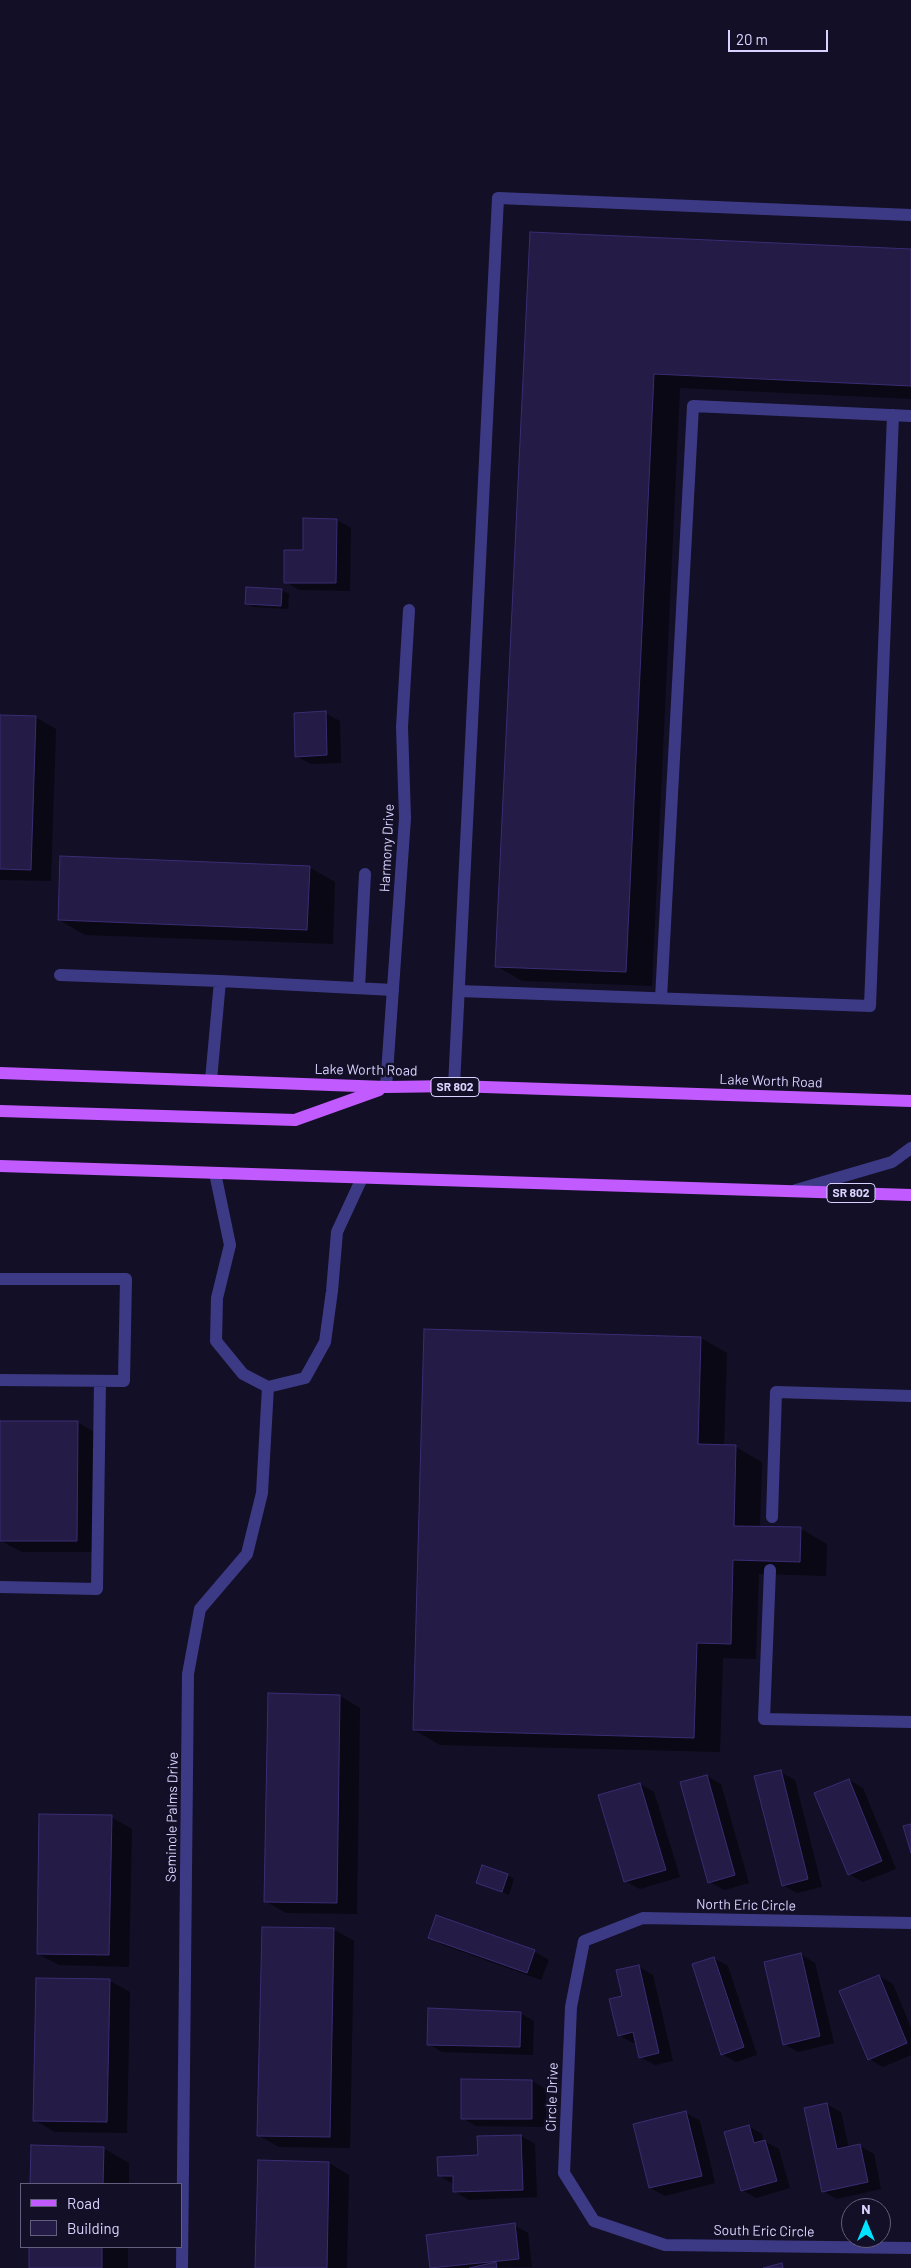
<!DOCTYPE html>
<style>
body{margin:0}
#map{position:relative;width:911px;height:2268px;overflow:hidden;background:#130f26;font-family:Barlow,sans-serif}
canvas{display:block}
.legend{position:absolute;left:20px;top:2183px;width:162px;height:65px;box-sizing:border-box;background:#130f26;border:1px solid #625e7d;margin:0;padding:6px 9px;list-style:none;font-size:15px;color:#d9d4ff}
.legend li{display:flex;align-items:center;gap:10px;height:25px}
.legend b{width:25px;border:1px solid #625e7d}
.north{position:absolute;left:841px;top:2198px;width:50px;height:50px;box-sizing:border-box;background:#130f26;border:1px solid #625e7d;border-radius:50%;rotate:0deg;font-size:14px;font-weight:700;line-height:20px;text-align:center;color:#d9d4ff}
.north::after{content:'';display:block;margin:auto;width:18px;height:22px;background:#00e5ff;clip-path:polygon(50% 0,100% 100%,50% 72%,0 100%)}
.scale{position:absolute;left:728px;top:30px;width:100px;height:22px;box-sizing:border-box;border:2px solid #d9d4ff;border-top:0;padding-left:6px;font-size:15px;line-height:18px;white-space:nowrap;color:#d9d4ff;-webkit-text-stroke:4px #130f26;paint-order:stroke}
</style>
<div id="map">
<canvas width="911" height="2268"></canvas>
<ul class="legend">
<li><b style="height:6px;background:#c25bff"></b>Road</li>
<li><b style="height:14px;background:#241b47"></b>Building</li>
</ul>
<div class="north">N</div>
<div class="scale">20 m</div>
</div>
<script>
const ctx = document.querySelector('canvas').getContext('2d');
ctx.lineJoin = 'round';
function fill(path, color) { ctx.fillStyle = color; ctx.fill(path, 'evenodd'); }
const poly = rows => new Path2D(rows.map(r => 'M' + r).join(''));
function stroke(path, color, width, dash) { ctx.strokeStyle = color; ctx.lineWidth = width; ctx.lineCap = dash ? 'butt' : 'round'; ctx.setLineDash(dash || []); ctx.stroke(path); }
function label(font, color, halo, rows, align = 'center') {
  ctx.font = font + ' Barlow,sans-serif'; ctx.lineWidth = 5; ctx.setLineDash([]); ctx.textBaseline = 'middle'; ctx.strokeStyle = halo; ctx.fillStyle = color; for (const [text, x, y, turn = 0] of rows) {
    ctx.save(); ctx.translate(x, y); ctx.rotate((+turn || 0) * Math.PI / 180); ctx.textAlign = isNaN(turn) ? turn : align; if (halo) ctx.strokeText(text, 0, 0); ctx.fillText(text, 0, 0); ctx.restore();
  }
}
const shadow = poly([
 [531,233,911,251,911,399,680,388,652,986,522,981,496,966],
 [337,520,351,528,350,591,299,590,285,582,304,552],
 [282,590,289,594,288,609,253,607,246,603],
 [325,713,340,721,341,763,311,764,296,756],
 [0,716,35,717,56,729,51,881,0,880],
 [309,867,335,882,333,944,85,935,59,920],
 [426,1330,701,1338,727,1353,724,1446,736,1447,762,1462,760,1528,801,1529,827,1544,826,1576,759,1574,756,1659,723,1658,720,1752,440,1745,414,1730],
 [77,1422,98,1434,97,1552,22,1552,1,1541],
 [340,1696,360,1708,357,1914,286,1913,265,1901],
 [780,1772,795,1780,822,1887,797,1893,783,1885],
 [707,1776,721,1784,749,1883,724,1890,710,1882],
 [849,1780,863,1788,896,1869,863,1882,849,1874],
 [640,1784,654,1792,680,1877,640,1889,625,1881],
 [111,1817,132,1829,129,1967,59,1965,38,1954],
 [508,1875,514,1879,509,1895,478,1882],
 [437,1916,535,1952,549,1960,541,1980,443,1945,429,1937],
 [333,1929,354,1941,350,2148,279,2147,258,2135],
 [800,1954,815,1963,834,2043,798,2052,784,2044],
 [714,1958,728,1966,757,2055,736,2062,722,2054],
 [639,1967,653,1975,673,2061,655,2065,640,2057,637,2042,633,2043,619,2035,624,1997],
 [879,1976,893,1984,911,2028,911,2055,883,2067,869,2059],
 [110,1981,130,1992,127,2133,55,2132,34,2120],
 [520,2013,534,2021,533,2055,442,2052,428,2044],
 [532,2081,546,2089,546,2127,476,2126,462,2118],
 [826,2104,841,2112,849,2148,860,2146,874,2154,881,2189,837,2199,823,2191],
 [686,2113,700,2121,715,2183,665,2196,650,2188],
 [748,2126,762,2134,764,2141,779,2149,790,2188,756,2198,742,2190],
 [521,2136,535,2144,537,2197,469,2200,455,2192,453,2184,439,2175],
 [32,2147,103,2148,129,2163,129,2184,31,2184],
 [329,2163,349,2175,347,2268,256,2268],
 [514,2225,528,2233,532,2267,431,2268,427,2236],
 [30,2247,128,2247,128,2268,30,2268]
]);
const building = poly([
 [530,232,911,249,911,386,654,374,626,972,495,967,530,232],
 [303,518,337,519,336,583,284,583,284,550,303,550,303,518],
 [246,587,282,589,281,606,245,604,246,587],
 [326,711,327,755,295,757,294,713,326,711],
 [0,715,36,716,31,870,0,869,0,715],
 [60,856,310,866,307,930,58,920,60,856],
 [424,1329,701,1337,698,1444,736,1445,734,1526,801,1527,800,1562,733,1560,731,1644,697,1643,694,1738,413,1730,424,1329],
 [0,1421,78,1421,77,1541,0,1541,0,1421],
 [268,1693,340,1695,337,1903,264,1902,268,1693],
 [781,1770,808,1879,782,1886,754,1776,781,1770],
 [707,1775,735,1875,708,1883,680,1782,707,1775],
 [849,1779,882,1861,848,1875,814,1793,849,1779],
 [640,1783,666,1870,624,1882,598,1795,640,1783],
 [39,1814,112,1815,109,1955,37,1954,39,1814],
 [911,1824,911,1853,903,1826,911,1824],
 [482,1865,508,1874,502,1892,476,1883,482,1865],
 [436,1915,535,1950,527,1973,428,1938,436,1915],
 [262,1927,334,1928,330,2137,257,2136,262,1927],
 [801,1953,820,2036,783,2045,764,1962,801,1953],
 [714,1957,744,2047,721,2055,692,1964,714,1957],
 [639,1965,659,2053,639,2058,633,2032,618,2036,609,1999,622,1996,616,1970,639,1965],
 [879,1975,907,2043,868,2060,839,1991,879,1975],
 [36,1978,110,1979,107,2122,33,2121,36,1978],
 [428,2008,521,2012,520,2047,427,2045,428,2008],
 [461,2079,532,2080,532,2119,461,2119,461,2079],
 [827,2103,837,2149,860,2144,868,2182,822,2192,804,2108,827,2103],
 [686,2111,702,2176,649,2188,633,2124,686,2111],
 [749,2125,754,2143,765,2140,777,2181,741,2191,724,2132,749,2125],
 [521,2135,523,2190,453,2192,453,2176,438,2176,437,2157,478,2155,477,2136,521,2135],
 [31,2145,104,2147,103,2184,30,2184,31,2145],
 [258,2160,329,2162,327,2268,255,2268,258,2160],
 [515,2223,519,2259,430,2268,426,2235,515,2223],
 [29,2247,102,2247,102,2268,29,2268,29,2247],
 [496,2262,497,2268,469,2268,496,2262],
 [782,2263,783,2268,763,2268,782,2263]
]);
const lane = poly([
 [60,975,220,981],
 [359,988,365,874],
 [459,991,870,1006,893,415],
 [661,998,693,406,911,416],
 [211,1080,220,981,393,990],
 [454,1086,498,198,911,215],
 [0,1279,126,1279,124,1381,0,1380],
 [772,1517,776,1392,911,1396],
 [770,1570,764,1719,911,1722],
 [0,1587,97,1589,100,1381]
]);
const street = poly([
 [386,1087,405,818,402,727,409,610],
 [215,1173,230,1245,217,1298,216,1341,243,1374,268,1387,305,1378,325,1342,332,1291,337,1232,362,1178],
 [796,1190,892,1162,911,1148],
 [911,1923,643,1918,584,1941,571,2007,564,2173,594,2221,665,2245,911,2248],
 [182,2268,188,1674,200,1609,247,1554,262,1493,268,1387]
]);
const primary = poly([
 [0,1073,386,1087,454,1086,911,1101],
 [0,1111,295,1120,379,1090],
 [0,1166,911,1195]
]);
const shields = [
 [455,1087,48],
 [851,1193,48]
];
const shieldNames = [
 ["SR 802",455,1087],
 ["SR 802",851,1193]
];
const streetNames = [
 ["Harmony Drive",387,848,-87],
 ["Lake Worth Road",366,1070,1],
 ["Lake Worth Road",771,1081,2],
 ["Seminole Palms Drive",172,1817,-89],
 ["North Eric Circle",746,1905,1],
 ["Circle Drive",552,2097,-88],
 ["South Eric Circle",764,2231,1]
];
fill(shadow, '#0007');
fill(building, '#241b47');
stroke(building, '#3b2d73', 1);
stroke(lane, '#3d3a85', 12);
stroke(street, '#3d3a85', 12);
stroke(primary, '#c25bff', 12);
for (const [x, y, w] of shields) { const box = new Path2D(); box.roundRect(x - w / 2, y - 9.5, w, 19, 4); ctx.fillStyle = '#130f26'; ctx.fill(box); stroke(box, '#d9d4ff', 1); }
label('bold 12px', '#d9d4ff', null, shieldNames);
label('14px', '#d9d4ff', '#130f26', streetNames);
</script>
